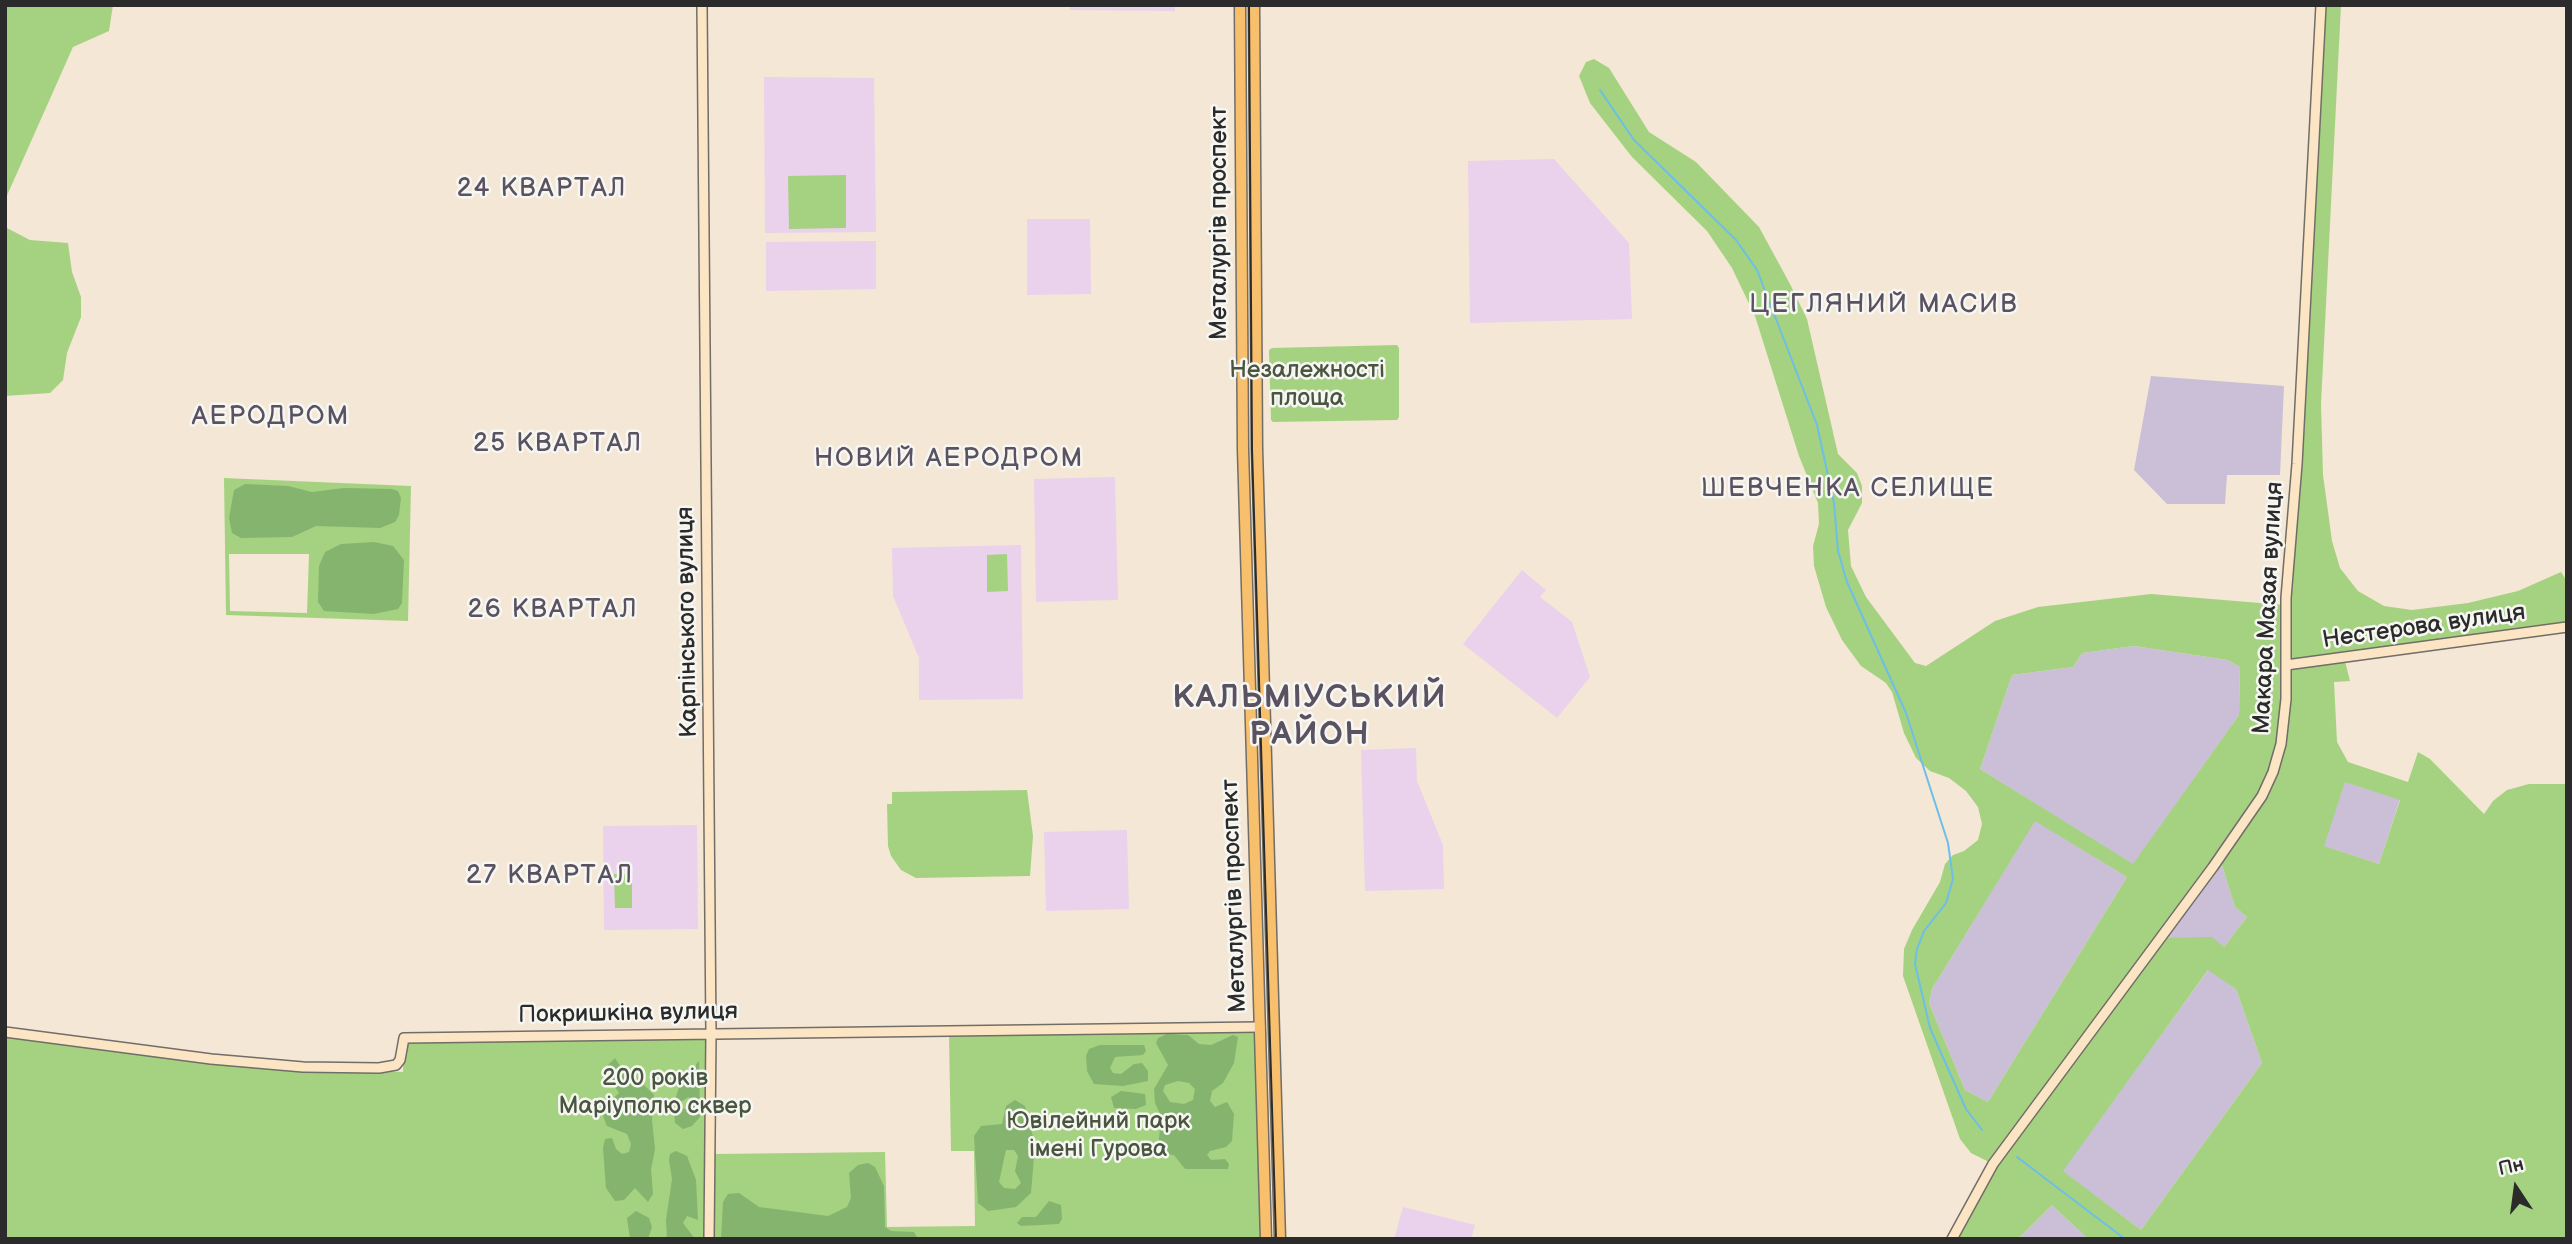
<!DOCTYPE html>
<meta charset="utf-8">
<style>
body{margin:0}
#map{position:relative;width:2572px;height:1244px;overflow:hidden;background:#f4e7d6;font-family:"Balsamiq Sans",sans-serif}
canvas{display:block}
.frame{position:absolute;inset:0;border:7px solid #2b2b2b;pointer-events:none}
.north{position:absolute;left:2481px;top:1153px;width:70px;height:70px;-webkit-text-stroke:5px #f6f6f2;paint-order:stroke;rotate:347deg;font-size:19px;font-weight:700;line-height:28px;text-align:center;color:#2b2b2b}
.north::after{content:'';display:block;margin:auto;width:24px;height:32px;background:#2b2b2b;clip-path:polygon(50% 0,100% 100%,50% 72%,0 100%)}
</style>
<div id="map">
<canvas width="2572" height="1244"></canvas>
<div class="frame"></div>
<div class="north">Пн</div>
</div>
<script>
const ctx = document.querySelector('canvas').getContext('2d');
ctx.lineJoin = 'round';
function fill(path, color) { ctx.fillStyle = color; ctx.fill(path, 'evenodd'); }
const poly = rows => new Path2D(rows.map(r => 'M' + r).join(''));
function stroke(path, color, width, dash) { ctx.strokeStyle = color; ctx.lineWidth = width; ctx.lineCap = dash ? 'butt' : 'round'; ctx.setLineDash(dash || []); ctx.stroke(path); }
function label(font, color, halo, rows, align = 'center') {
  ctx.font = font + ' "Balsamiq Sans",sans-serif'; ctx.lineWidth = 5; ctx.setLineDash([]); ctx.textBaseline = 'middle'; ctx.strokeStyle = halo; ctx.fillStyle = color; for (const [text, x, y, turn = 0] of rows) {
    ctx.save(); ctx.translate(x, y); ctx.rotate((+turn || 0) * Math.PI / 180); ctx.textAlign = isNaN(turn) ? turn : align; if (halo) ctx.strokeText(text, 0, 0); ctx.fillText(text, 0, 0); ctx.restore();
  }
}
const built = poly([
 [1070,5,1175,5,1175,11,1070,10],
 [764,77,874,78,876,232,765,233],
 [1554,159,1629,243,1632,319,1470,323,1468,161],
 [1027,219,1090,219,1091,294,1027,295],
 [876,241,876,289,766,291,766,242],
 [1115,477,1118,600,1036,602,1034,479],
 [1021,545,1023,699,919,700,919,658,893,596,892,548],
 [1522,570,1546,590,1540,597,1572,622,1590,677,1557,718,1463,644],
 [1416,748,1417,781,1443,845,1444,889,1365,891,1361,750],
 [697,825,698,929,604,930,603,826],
 [1127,830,1129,909,1046,911,1044,832],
 [1403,1207,1475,1225,1471,1239,1394,1239]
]);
const industrial = poly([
 [2151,376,2284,386,2280,475,2227,475,2225,504,2167,504,2134,470],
 [2134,646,2228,660,2240,667,2239,715,2133,865,1980,769,2012,675,2073,667,2082,653],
 [2345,781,2400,799,2379,864,2323,846],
 [2035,820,2127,877,1988,1102,1965,1090,1929,1003,1932,989],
 [2221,862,2235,907,2247,917,2224,947,2164,938],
 [2209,969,2236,989,2262,1063,2141,1230,2062,1171],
 [2052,1205,2088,1239,2018,1239]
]);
const green = poly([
 [5,5,113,5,109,31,73,47,5,200],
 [2323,5,2341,5,2321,404,2323,475,2332,541,2340,568,2358,591,2384,606,2412,610,2468,603,2518,591,2561,572,2567,581,2567,622,2288,661,2289,582],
 [1594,59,1609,68,1649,132,1696,162,1759,227,1790,284,1807,319,1838,454,1857,473,1862,486,1862,503,1848,530,1851,566,1866,597,1915,663,1926,666,1995,621,2038,607,2151,594,2284,605,2279,744,2261,795,1991,1163,1971,1153,1960,1139,1903,976,1904,949,1912,930,1940,882,1945,864,1953,855,1964,851,1978,840,1982,824,1978,807,1966,791,1949,778,1930,771,1916,758,1904,733,1892,692,1886,683,1861,666,1842,640,1826,607,1814,566,1813,546,1819,524,1818,503,1799,456,1755,316,1732,268,1707,231,1632,157,1590,103,1579,76,1586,62],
 [2134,646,2228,660,2240,667,2239,715,2133,864,1980,769,2012,675,2073,667,2082,653],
 [2035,821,2127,877,1988,1102,1965,1090,1929,1003,1932,989],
 [846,175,846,228,789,229,788,176],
 [5,227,30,240,68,243,72,272,81,297,81,317,67,353,63,380,50,393,5,396],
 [1397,345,1399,348,1399,417,1397,420,1273,422,1271,420,1269,350,1272,348],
 [224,478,411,486,408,621,226,615],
 [229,554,309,554,307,613,230,611],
 [1007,554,1008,591,987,592,987,555],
 [2345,661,2350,681,2334,682,2337,742,2348,762,2408,782,2418,752,2430,759,2484,814,2493,801,2507,790,2529,784,2567,784,2567,1239,2088,1239,2052,1205,2018,1239,1955,1239,1995,1165,2164,938,2212,937,2224,947,2247,917,2235,907,2221,862,2275,773,2288,668],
 [2345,782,2400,800,2379,864,2324,846],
 [2208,970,2236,989,2262,1063,2141,1230,2063,1171],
 [1027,790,1033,836,1030,876,916,878,901,870,891,856,888,846,887,804,892,804,892,792],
 [614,874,632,874,632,908,615,908],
 [1256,1030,1262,1239,712,1239,715,1154,885,1152,887,1227,975,1226,974,1151,951,1151,949,1034],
 [5,1032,303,1067,403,1072,404,1038,711,1034,709,1239,5,1239]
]);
const forest = poly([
 [245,484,288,486,312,492,344,488,392,489,398,491,401,498,399,515,395,522,380,528,316,526,292,537,241,538,232,533,229,518,234,490],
 [374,542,393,546,404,560,402,603,398,609,374,614,324,611,318,602,319,566,325,552,341,544],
 [1167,1034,1188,1035,1199,1044,1211,1045,1233,1035,1238,1037,1234,1063,1223,1083,1212,1091,1210,1101,1215,1107,1227,1102,1234,1114,1232,1141,1226,1147,1210,1151,1207,1155,1211,1160,1225,1159,1229,1164,1228,1169,1185,1169,1174,1155,1163,1154,1158,1149,1161,1116,1155,1103,1154,1089,1168,1065,1156,1043,1158,1038],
 [1178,1081,1189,1083,1195,1089,1193,1100,1184,1104,1170,1102,1163,1091,1165,1085],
 [1100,1045,1144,1045,1146,1051,1143,1055,1115,1057,1110,1068,1113,1073,1121,1074,1134,1064,1142,1063,1148,1071,1148,1081,1123,1086,1094,1084,1087,1071,1086,1056,1089,1049],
 [615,1058,622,1069,633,1074,654,1095,652,1120,655,1149,651,1170,653,1194,648,1202,635,1188,624,1200,615,1201,606,1188,603,1148,605,1139,612,1138,616,1149,622,1154,629,1152,631,1144,627,1134,607,1126,603,1116,604,1107,619,1093,606,1073,608,1065],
 [699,1061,700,1117,692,1126,683,1129,675,1123,674,1112,676,1108,690,1109,694,1103,689,1097,679,1103,676,1097,683,1074,695,1084,696,1064],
 [1121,1091,1145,1094,1146,1105,1136,1109,1114,1108,1111,1097],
 [1015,1100,1025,1106,1035,1144,1031,1193,1016,1207,988,1211,978,1203,974,1136,981,1126,1002,1124,1006,1106],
 [1006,1150,1014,1150,1018,1156,1015,1171,1021,1183,1015,1189,1004,1188,999,1182],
 [676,1151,687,1156,696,1180,698,1220,687,1216,683,1223,695,1239,667,1239,666,1220,672,1179,669,1160,670,1154],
 [868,1163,875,1167,884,1186,885,1227,891,1231,914,1232,918,1239,721,1239,723,1202,728,1194,739,1193,759,1207,828,1216,847,1207,851,1198,849,1173,858,1165],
 [1049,1201,1061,1205,1062,1219,1059,1224,1021,1226,1017,1223,1022,1217,1036,1217],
 [636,1211,649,1218,652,1227,648,1239,630,1239,627,1218]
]);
const stream = poly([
 [1600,90,1634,140,1736,240,1757,270,1817,425,1834,503,1838,551,1847,582,1906,713,1948,843,1953,879,1946,903,1924,931,1917,949,1915,964,1930,1028,1966,1109,1982,1130],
 [2017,1157,2125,1239]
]);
const secondary = poly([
 [702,5,711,1034,709,1239],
 [2286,665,2567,627],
 [5,1032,211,1059,303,1067,379,1068,396,1065,400,1060,404,1038,1260,1027],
 [1952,1239,1993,1164,2213,867,2262,796,2273,772,2281,744,2286,699,2286,598,2297,464,2321,5]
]);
const primary = poly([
 [1240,5,1243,449,1266,1239],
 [1254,5,1257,449,1280,1239]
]);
const tram = poly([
 [1249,5,1252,449,1276,1239]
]);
const streetNames = [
 ["Металургів проспект",1220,223,-90],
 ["Макара Мазая вулиця",2269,608,-87],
 ["Карпінського вулиця",688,622,-91],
 ["Нестерова вулиця",2424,627,-8],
 ["Металургів проспект",1235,896,-92],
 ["Покришкіна вулиця",628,1014,-1]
];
const parkNames = [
 ["Незалежності",1307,371],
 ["площа",1307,399],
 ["200 років",655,1079],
 ["Маріуполю сквер",655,1107],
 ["Ювілейний парк",1098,1122],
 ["імені Гурова",1098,1150]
];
const neighbourhoodNames = [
 ["24 КВАРТАЛ",542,189],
 ["ЦЕГЛЯНИЙ МАСИВ",1884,305],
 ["АЕРОДРОМ",271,417],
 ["25 КВАРТАЛ",558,444],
 ["НОВИЙ АЕРОДРОМ",949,459],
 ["ШЕВЧЕНКА СЕЛИЩЕ",1848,489],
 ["26 КВАРТАЛ",553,610],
 ["27 КВАРТАЛ",550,876]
];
const districtNames = [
 ["КАЛЬМІУСЬКИЙ",1310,699],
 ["РАЙОН",1310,736]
];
fill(built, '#ead1ec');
fill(industrial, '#cabfd6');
fill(green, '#a5d280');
fill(forest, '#84b46e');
stroke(stream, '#6dbee8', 2);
stroke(secondary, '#716d67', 12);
stroke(primary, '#716d67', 13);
stroke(secondary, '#fce5c4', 9);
stroke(primary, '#f8bf6c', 10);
stroke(tram, '#2b2b2b', 2);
label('24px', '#2b2b2b', '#f6f6f2', streetNames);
label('24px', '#4a5540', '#f6f6f2', parkNames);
ctx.letterSpacing = '2px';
label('26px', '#5b5261', '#f6f6f2', neighbourhoodNames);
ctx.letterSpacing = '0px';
ctx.letterSpacing = '2px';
label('bold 32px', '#5b5261', '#f6f6f2', districtNames);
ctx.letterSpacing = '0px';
</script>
